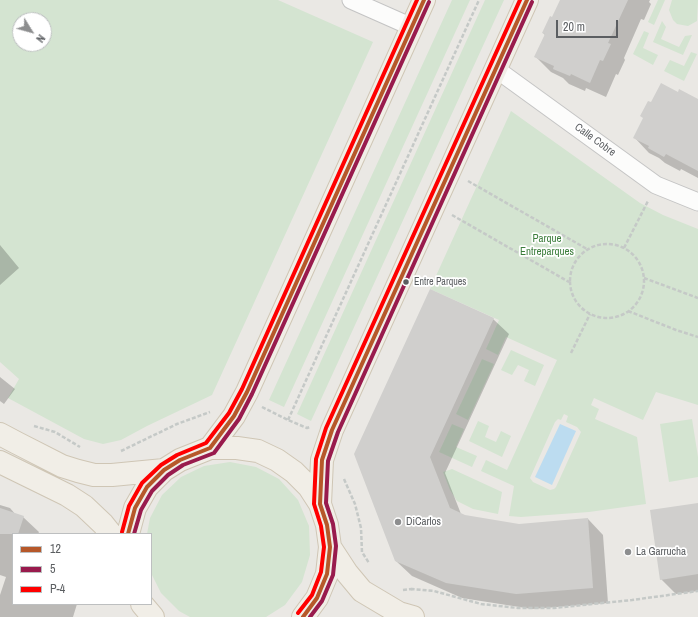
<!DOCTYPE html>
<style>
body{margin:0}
#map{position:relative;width:698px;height:617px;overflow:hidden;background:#eae8e4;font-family:"Archivo Narrow",sans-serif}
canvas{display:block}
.legend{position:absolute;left:12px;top:533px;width:140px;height:72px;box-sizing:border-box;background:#fff;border:1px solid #bdbfc0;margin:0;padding:5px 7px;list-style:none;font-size:12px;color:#5b5e61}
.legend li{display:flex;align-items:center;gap:8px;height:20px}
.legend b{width:20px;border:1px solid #bdbfc0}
.north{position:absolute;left:12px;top:12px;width:40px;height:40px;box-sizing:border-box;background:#fff;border:1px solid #bdbfc0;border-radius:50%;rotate:127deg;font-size:11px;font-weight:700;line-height:16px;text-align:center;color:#5b5e61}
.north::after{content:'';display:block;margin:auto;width:14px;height:18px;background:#8d8e8f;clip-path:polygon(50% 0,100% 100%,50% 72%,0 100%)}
.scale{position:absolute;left:556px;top:20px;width:62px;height:18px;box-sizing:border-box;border:2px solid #5b5e61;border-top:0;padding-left:5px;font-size:12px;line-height:14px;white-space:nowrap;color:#5b5e61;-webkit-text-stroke:3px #fff;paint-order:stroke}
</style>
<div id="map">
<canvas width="698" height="617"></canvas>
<ul class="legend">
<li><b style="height:5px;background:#b6582a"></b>12</li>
<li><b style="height:5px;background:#991b4d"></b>5</li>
<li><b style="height:5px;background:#f00"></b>P-4</li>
</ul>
<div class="north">N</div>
<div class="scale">20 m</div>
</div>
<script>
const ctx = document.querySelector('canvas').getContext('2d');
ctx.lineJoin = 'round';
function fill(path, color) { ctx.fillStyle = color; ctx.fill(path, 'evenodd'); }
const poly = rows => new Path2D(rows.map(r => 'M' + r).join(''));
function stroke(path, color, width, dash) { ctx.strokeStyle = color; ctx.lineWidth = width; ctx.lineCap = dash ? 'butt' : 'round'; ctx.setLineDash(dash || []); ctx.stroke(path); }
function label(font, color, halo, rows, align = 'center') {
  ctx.font = font + ' "Archivo Narrow",sans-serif'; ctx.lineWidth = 3.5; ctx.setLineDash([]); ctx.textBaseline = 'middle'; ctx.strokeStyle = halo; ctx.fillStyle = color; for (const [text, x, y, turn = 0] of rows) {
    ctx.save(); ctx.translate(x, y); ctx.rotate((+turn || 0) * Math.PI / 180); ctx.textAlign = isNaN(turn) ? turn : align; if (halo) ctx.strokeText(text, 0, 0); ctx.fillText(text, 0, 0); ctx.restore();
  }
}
const green = poly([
 [0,0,278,0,373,42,212,395,147,426,121,440,103,444,84,439,8,398,19,379,0,362],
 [20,20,44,20,44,44,20,44],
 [452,0,470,0,284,407,269,400],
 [485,0,504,0,311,421,297,414],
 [658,0,665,0,654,25,648,22],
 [672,0,698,0,697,21,688,26,677,24,673,20,669,10],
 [662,21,666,27,661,39,679,47,685,36,692,35,683,55,653,42],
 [644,31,649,33,643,48,658,55,653,65,633,54],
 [691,52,697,54,684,81,664,71,670,60,684,66],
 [511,111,640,203,663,215,698,229,698,405,656,392,643,420,594,398,591,405,599,409,595,419,637,437,646,504,589,512,521,517,509,516,514,486,481,471,486,460,507,470,557,360,506,337,498,355,486,349,499,320,430,289],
 [564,414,568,416,566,422,577,427,581,432,556,487,554,489,550,490,533,482,530,478,555,422,558,419,561,420],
 [511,350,544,365,535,386,524,381,529,370,518,365,512,375,501,370],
 [482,359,494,364,468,420,456,414],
 [692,419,698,457,698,477,669,482,660,424],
 [478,421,489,426,485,437,496,442,501,431,511,436,502,457,469,441],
 [452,424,464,429,456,447,477,456,472,467,439,452],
 [230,462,256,467,279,479,298,500,309,526,310,555,302,582,285,605,266,617,190,617,179,611,161,593,151,573,151,534,147,534,150,518,162,495,181,477,204,466],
 [452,469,502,492,498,514,473,509,457,501,450,490,443,472]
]);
const water = poly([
 [560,424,576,431,552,485,535,477]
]);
const shadow = poly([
 [561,0,650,0,649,2,651,4,644,20,641,19,624,58,625,60,618,75,616,74,606,97,586,88,585,91,569,84,563,78,551,72,536,57,545,35,543,33,553,19],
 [698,102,698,178,681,169,680,171,665,163,659,158,649,153,634,137],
 [0,245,19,268,0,285],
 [493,319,509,334,445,473,461,514,465,516,519,525,588,519,603,535,608,603,532,609,462,598,412,576,396,561,355,454],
 [0,377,15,389,4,404,0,401],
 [698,504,698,591,676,594,661,579],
 [0,505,10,508,16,515,23,517,39,532,38,534,13,534,13,604,77,604,73,617,0,617,0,595,6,577,0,575]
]);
const building = poly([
 [560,0,628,0,608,43,611,44,603,61,600,60,590,83,571,74,570,76,553,69,554,66,534,57,545,34,542,33,550,16,552,17],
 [661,83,678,92,679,89,698,99,698,171,666,154,664,157,648,148,649,146,633,138,643,118,640,116,648,101,651,102],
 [430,289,494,318,430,457,450,508,465,515,519,524,588,518,593,588,516,594,446,583,395,561,354,454],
 [698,503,698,574,660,580,650,510],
 [0,508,24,516,18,534,0,534]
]);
const path = poly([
 [468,181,587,249],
 [452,215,569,282],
 '570 281a37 37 0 1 1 74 0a37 37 0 1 1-74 0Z',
 [624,248,648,201],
 [644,278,698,298],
 [628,311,676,330,698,337],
 [571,353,590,314],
 [262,407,288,420,307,428,310,427],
 [288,420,479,0],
 [34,426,55,432,80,447],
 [121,451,177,424,210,412],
 [344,479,355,504,361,528,362,552,369,563],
 [403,590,412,589],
 [411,590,412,589,434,591,481,604,518,608,554,608,632,600,698,591]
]);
const street = poly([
 [351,0,412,27],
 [496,69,656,185,698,202]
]);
const primary = poly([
 [0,434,17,443,62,466,78,471,94,475,112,475,164,470],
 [210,448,234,416,247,392,424,0],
 [0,462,67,495,84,506,103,524,111,534],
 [320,504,322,460,332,430,527,0],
 [128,534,135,508,147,487,164,470,180,460,210,448,237,448,258,451,277,460,294,472,309,487,320,504,327,525,330,547,327,574,317,598,303,617],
 [330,547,347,573,362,591,399,613,413,617],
 [142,604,153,617]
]);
const bus1 = poly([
 [128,534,135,508,147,487,164,470,180,460,210,448,234,416,247,392,424,0],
 [303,617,317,598,327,574,330,547,327,525,320,504,322,460,332,430,527,0]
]);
const bus2 = poly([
 [134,534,141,510,152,491,168,475,183,465,214,453,239,419,252,394,429,2],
 [310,617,322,601,333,575,336,546,333,524,326,503,328,461,338,432,532,2]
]);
const bus3 = poly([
 [122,532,129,506,142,483,161,465,177,455,206,443,229,413,242,389,417,0],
 [298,613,312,595,321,572,324,547,321,526,314,504,316,459,326,428,520,0]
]);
const markers = [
 [406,282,3.5,"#5b5e61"],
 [398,522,4,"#8d8e8f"],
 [628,552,4,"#8d8e8f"]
];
const busNames = [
 ["Entre Parques",414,282]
];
const streetNames = [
 ["Calle Cobre",595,140,36]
];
const parkNames = [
 ["Parque",547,239],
 ["Entreparques",547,252]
];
const poiNames = [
 ["DiCarlos",406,522],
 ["La Garrucha",636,552]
];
fill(green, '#d4e4d1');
fill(water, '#bcdcf0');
fill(shadow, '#0003');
fill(building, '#d0cfcd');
stroke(street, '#c4c4c4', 19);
stroke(primary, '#cfc6b5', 24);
stroke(path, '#c5c9c7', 2.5, [4, 2]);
stroke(street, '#fcfcfb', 17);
stroke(primary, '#f1eee7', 22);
stroke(bus1, '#b6582a', 4);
stroke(bus2, '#991b4d', 4);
stroke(bus3, '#f00', 4);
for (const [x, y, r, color] of markers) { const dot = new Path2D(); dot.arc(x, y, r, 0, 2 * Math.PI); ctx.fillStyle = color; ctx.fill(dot); stroke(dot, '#fff', 1.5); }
label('10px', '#5b5e61', '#fff', busNames, 'left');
label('11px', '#5b5e61', '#fff', streetNames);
label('11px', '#3d7e3d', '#fff', parkNames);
label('11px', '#5b5e61', '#fff', poiNames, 'left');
</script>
